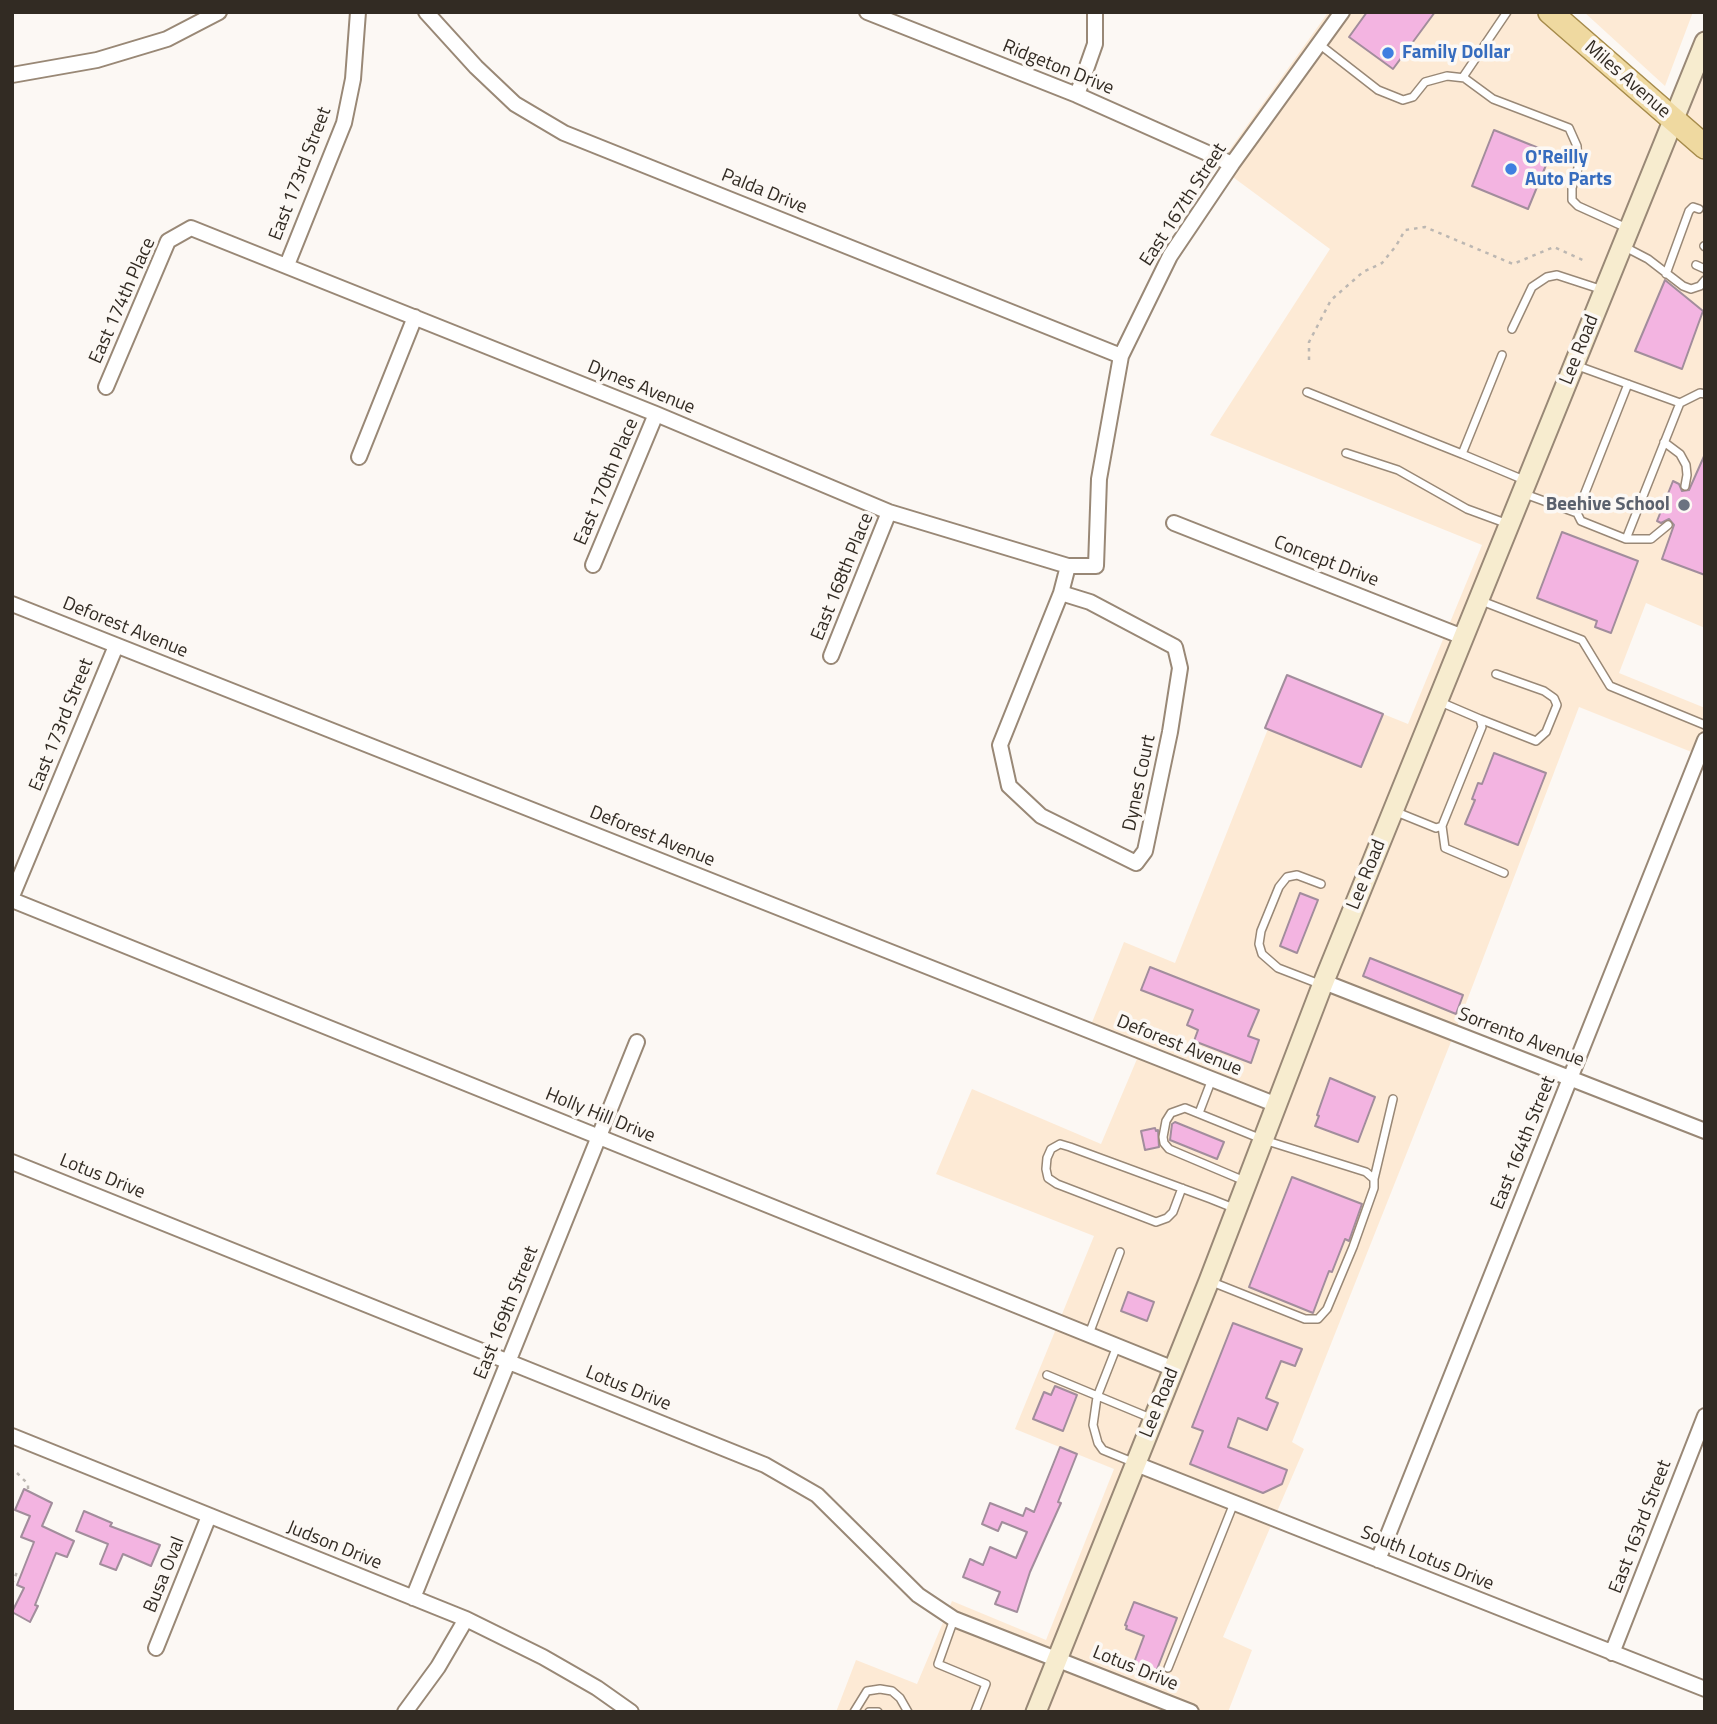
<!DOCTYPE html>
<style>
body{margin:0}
#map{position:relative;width:1717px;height:1724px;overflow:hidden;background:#fcf8f4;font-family:"Titillium Web",sans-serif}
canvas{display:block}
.frame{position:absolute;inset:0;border:14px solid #322b23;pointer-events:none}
</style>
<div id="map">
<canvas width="1717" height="1724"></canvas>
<div class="frame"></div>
</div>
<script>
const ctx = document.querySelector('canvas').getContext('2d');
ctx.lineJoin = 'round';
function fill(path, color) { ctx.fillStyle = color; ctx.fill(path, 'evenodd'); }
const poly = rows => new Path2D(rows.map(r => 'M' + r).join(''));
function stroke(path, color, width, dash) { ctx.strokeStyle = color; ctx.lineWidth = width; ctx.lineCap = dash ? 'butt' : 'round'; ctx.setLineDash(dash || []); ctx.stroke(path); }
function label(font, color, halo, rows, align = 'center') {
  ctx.font = font + ' "Titillium Web",sans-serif'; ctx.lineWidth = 7; ctx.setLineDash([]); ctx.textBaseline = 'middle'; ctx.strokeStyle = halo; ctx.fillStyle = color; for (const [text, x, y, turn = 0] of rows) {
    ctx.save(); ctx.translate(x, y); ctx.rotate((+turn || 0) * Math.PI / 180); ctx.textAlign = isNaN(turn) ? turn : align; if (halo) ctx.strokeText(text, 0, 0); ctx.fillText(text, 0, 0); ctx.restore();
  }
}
const built = poly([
 [1326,12,1550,12,1673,119,1705,42,1705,628,1646,603,1619,673,1705,708,1705,740,1699,755,1579,707,1458,1024,1292,1442,1304,1449,1223,1637,1252,1650,1228,1712,836,1712,856,1660,917,1684,952,1601,1046,1640,1114,1469,1015,1429,1094,1236,936,1174,972,1089,1101,1144,1137,1059,1087,1035,1124,942,1175,963,1289,676,1408,724,1482,545,1210,435,1330,249,1218,166,1327,14],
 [1584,12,1693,12,1665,86]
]);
const building = poly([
 [1367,12,1435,12,1393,69,1349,37,1367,12],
 [1494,130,1551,153,1528,209,1472,186,1494,130],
 [1665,280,1703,311,1682,369,1635,351,1665,280],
 [1705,454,1705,575,1662,559,1674,525,1669,519,1661,523,1657,521,1673,481,1679,484,1682,491,1689,490,1705,454],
 [1562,532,1638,561,1611,633,1595,627,1597,621,1537,598,1562,532],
 [1287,675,1383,714,1361,767,1265,728,1287,675],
 [1494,753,1546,773,1518,845,1465,824,1475,800,1472,799,1478,783,1482,784,1494,753],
 [1300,893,1318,900,1297,953,1280,946,1300,893],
 [1370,958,1463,995,1456,1014,1363,976,1370,958],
 [1150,967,1259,1010,1248,1036,1259,1040,1251,1063,1194,1041,1198,1030,1187,1025,1193,1010,1141,990,1150,967],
 [1330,1078,1375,1097,1358,1142,1315,1126,1319,1116,1317,1115,1330,1078],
 [1175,1122,1224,1142,1217,1159,1170,1140,1172,1124,1175,1122],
 [1155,1128,1156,1131,1158,1130,1159,1147,1145,1150,1141,1131,1155,1128],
 [1292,1177,1362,1204,1349,1241,1345,1239,1332,1272,1329,1271,1313,1313,1249,1287,1292,1177],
 [1128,1292,1154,1302,1147,1321,1121,1311,1128,1292],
 [1233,1323,1302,1349,1295,1366,1281,1361,1266,1398,1278,1403,1267,1430,1238,1418,1228,1447,1287,1470,1282,1484,1263,1493,1190,1464,1203,1431,1192,1427,1233,1323],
 [1055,1386,1077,1395,1063,1431,1033,1419,1044,1392,1051,1395,1055,1386],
 [1060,1447,1077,1454,1058,1502,1061,1503,1030,1572,1017,1612,995,1604,1000,1592,963,1577,970,1559,983,1565,990,1547,1016,1558,1027,1532,1002,1522,998,1531,982,1524,990,1503,1023,1516,1026,1508,1034,1512,1060,1447],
 [24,1489,52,1503,42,1526,74,1541,67,1557,56,1553,35,1605,38,1606,30,1622,12,1612,24,1588,17,1585,34,1542,21,1537,30,1516,15,1510,24,1489],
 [84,1511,112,1523,110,1526,160,1545,151,1566,123,1554,116,1570,100,1564,108,1544,76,1531,84,1511],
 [1134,1602,1177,1618,1154,1677,1132,1668,1144,1636,1126,1629,1127,1626,1125,1625,1134,1602]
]);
const path = poly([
 [1309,360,1309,342,1331,300,1363,272,1382,263,1396,246,1405,230,1425,227,1513,264,1554,247,1585,261],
 [17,1473,28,1484,28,1491],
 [12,1584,17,1572,21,1573]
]);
const service = poly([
 [1507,12,1463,77,1493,99,1569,128,1577,146,1578,168,1572,188,1572,200,1578,206,1629,229],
 [1319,44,1378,90,1403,100,1413,97,1425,82,1447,76,1465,78],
 [1623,246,1648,259,1683,286,1691,289,1700,286,1705,280],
 [1704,246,1705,247],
 [1696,265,1705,269],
 [1666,274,1689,211,1693,207,1699,209],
 [1512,329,1532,287,1547,277,1557,275,1603,290],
 [1502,355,1462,454,1524,480],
 [1575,365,1680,403],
 [1628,384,1577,513,1581,521,1626,539,1680,403,1700,393,1705,394],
 [1307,392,1462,454],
 [1664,442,1680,454,1686,465,1687,475,1685,486],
 [1346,453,1398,470,1467,509,1508,524],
 [1522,493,1577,513],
 [1626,539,1651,539,1668,525],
 [1479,600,1582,640,1610,686,1705,725],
 [1480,719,1536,741,1546,732,1557,705,1554,698,1544,691,1496,674],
 [1394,811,1436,828,1442,826,1482,727,1480,719,1438,701],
 [1442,826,1445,848,1504,873],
 [1321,884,1297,875,1287,877,1279,887,1261,931,1259,944,1262,954,1278,968,1322,985],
 [1199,1113,1212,1079],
 [1374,1179,1393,1099],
 [1182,1188,1173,1212,1167,1218,1156,1222,1057,1184,1048,1178,1046,1169,1047,1158,1051,1149,1060,1144,1070,1147,1211,1199,1236,1209],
 [1212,1282,1305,1319,1318,1319,1327,1309,1353,1247,1374,1188,1374,1179,1366,1172,1264,1140,1185,1108,1171,1113,1166,1121,1163,1137,1164,1143,1169,1149,1247,1182],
 [1089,1334,1120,1252],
 [1117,1346,1097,1397,1093,1425,1098,1443,1103,1450,1135,1463],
 [1047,1375,1153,1419],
 [954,1619,938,1664,986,1684,975,1712],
 [1168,1668,1234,1503],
 [854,1712,867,1691,880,1689,892,1691,900,1698,908,1712],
 [869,1712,878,1712]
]);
const minor = poly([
 [426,12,476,67,515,104,564,133,1121,356],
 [867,12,1077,95,1232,164],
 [12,75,97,60,167,39,219,12],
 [1077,95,1095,44,1095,12],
 [287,265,344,123,353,79,358,12],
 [106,387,168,241,191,228,656,414,889,512,1068,566,1096,566,1099,479,1121,356,1170,256,1232,164,1342,12],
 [359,457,415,317],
 [1174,523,1463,637],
 [593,565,656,414],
 [1061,593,1090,602,1175,647,1180,668,1170,732,1145,851,1136,863,1041,816,1009,786,1000,745,1061,593,1068,566],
 [12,604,1277,1105],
 [831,656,889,512],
 [12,896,116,646],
 [12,900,1174,1369],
 [1324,982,1705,1131],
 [12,1162,765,1465,817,1495,918,1595,954,1619,1191,1712],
 [12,1436,466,1619,543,1657,597,1688,631,1712],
 [1136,1464,1705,1689],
 [1378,1560,1705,740],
 [413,1598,637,1042],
 [156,1648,209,1516],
 [1612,1653,1705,1416],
 [405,1712,438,1667,466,1619]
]);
const secondary = poly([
 [1036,1712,1209,1281,1322,986,1705,42]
]);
const primary = poly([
 [1550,12,1705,147]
]);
const markers = [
 [1388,53,7,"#3f7fe0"],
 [1511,169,7,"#3f7fe0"],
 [1684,505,7,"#6b7280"]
];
const shopNames = [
 ["Family Dollar",1402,53],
 ["O'Reilly",1525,158],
 ["Auto Parts",1525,180]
];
const streetNames = [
 ["Ridgeton Drive",1058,68,22],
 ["Miles Avenue",1627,80,41],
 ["East 173rd Street",301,174,-69],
 ["Palda Drive",764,192,22],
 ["East 167th Street",1184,205,-57],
 ["East 174th Place",123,301,-66],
 ["Lee Road",1580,350,-68],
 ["Dynes Avenue",641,388,22],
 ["East 170th Place",607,482,-67],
 ["Concept Drive",1326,562,21],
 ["East 168th Place",843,577,-68],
 ["Deforest Avenue",125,628,22],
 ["East 173rd Street",62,725,-68],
 ["Dynes Court",1140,783,-78],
 ["Deforest Avenue",652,837,22],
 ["Lee Road",1367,875,-68],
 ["Sorrento Avenue",1521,1038,21],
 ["Deforest Avenue",1179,1046,22],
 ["Holly Hill Drive",600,1116,22],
 ["East 164th Street",1524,1143,-68],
 ["Lotus Drive",102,1177,22],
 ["East 169th Street",507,1313,-68],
 ["Lotus Drive",628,1389,22],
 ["Lee Road",1160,1403,-68],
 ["East 163rd Street",1641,1527,-69],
 ["Judson Drive",334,1546,22],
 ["South Lotus Drive",1427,1559,22],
 ["Busa Oval",165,1575,-68],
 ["Lotus Drive",1135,1669,22]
];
const worshipNames = [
 ["Beehive School",1670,505]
];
fill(built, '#fdead5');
fill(building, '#f3b4e1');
stroke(building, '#a28d9c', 2);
stroke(service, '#998876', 10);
stroke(minor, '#998876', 18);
stroke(secondary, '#998876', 23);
stroke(primary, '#a68b4b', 26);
stroke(path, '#bcb7b2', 2.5, [3.5, 5]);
stroke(service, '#fff', 7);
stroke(minor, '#fff', 14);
stroke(secondary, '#f7eccf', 19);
stroke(primary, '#efd9a0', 23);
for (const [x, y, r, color] of markers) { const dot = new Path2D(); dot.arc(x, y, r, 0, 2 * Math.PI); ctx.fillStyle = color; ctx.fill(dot); stroke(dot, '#fcf8f4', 2.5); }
label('bold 19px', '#366cbe', '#fcf8f4', shopNames, 'left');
label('19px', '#322b23', '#fcf8f4', streetNames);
label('bold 19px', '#5b616d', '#fcf8f4', worshipNames, 'right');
</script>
